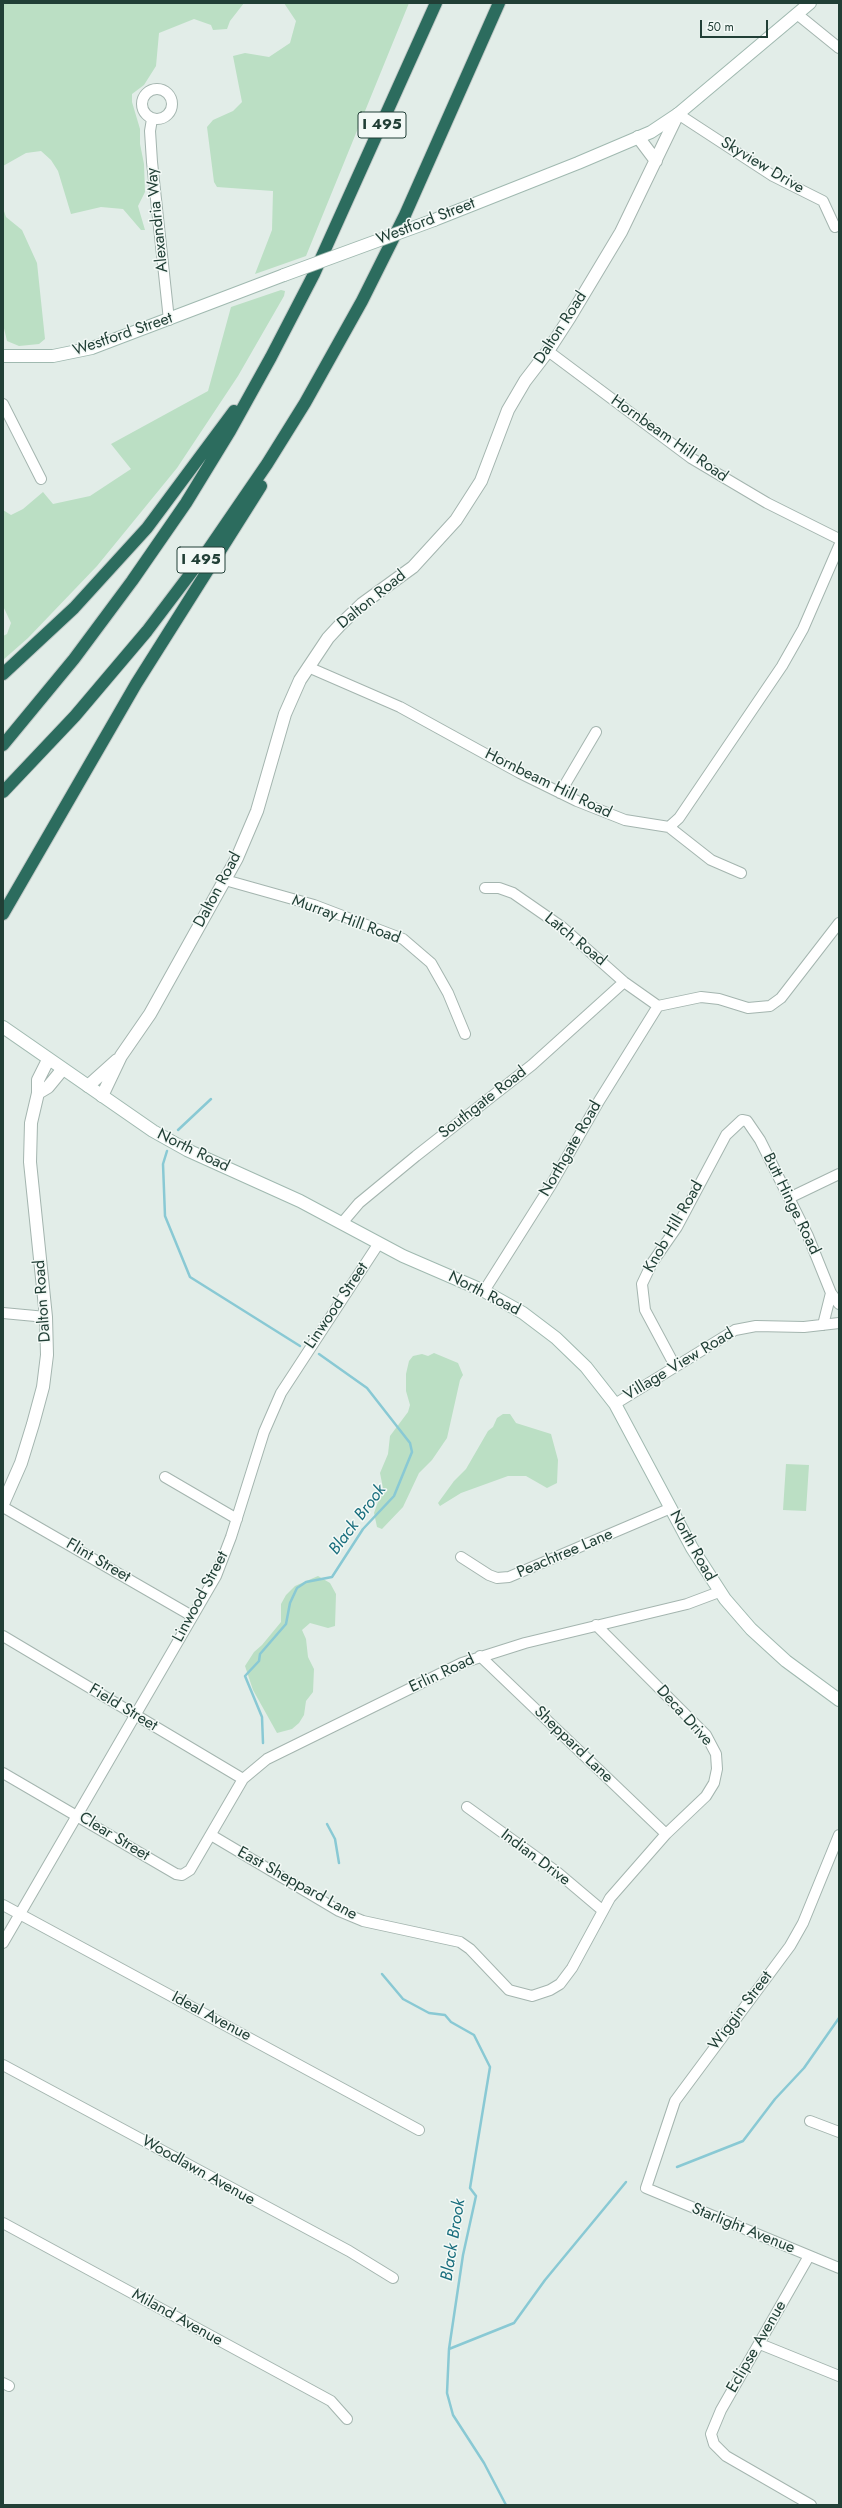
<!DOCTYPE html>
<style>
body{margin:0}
#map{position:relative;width:842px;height:2508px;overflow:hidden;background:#e2ede8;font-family:Jost,sans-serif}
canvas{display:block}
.frame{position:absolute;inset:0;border:4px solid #213f36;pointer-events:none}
.scale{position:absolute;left:700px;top:20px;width:68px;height:18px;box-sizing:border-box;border:2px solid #213f36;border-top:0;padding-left:5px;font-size:12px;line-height:14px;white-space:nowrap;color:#213f36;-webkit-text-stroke:3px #f3f9f6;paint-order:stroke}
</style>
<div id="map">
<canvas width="842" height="2508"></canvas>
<div class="frame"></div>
<div class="scale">50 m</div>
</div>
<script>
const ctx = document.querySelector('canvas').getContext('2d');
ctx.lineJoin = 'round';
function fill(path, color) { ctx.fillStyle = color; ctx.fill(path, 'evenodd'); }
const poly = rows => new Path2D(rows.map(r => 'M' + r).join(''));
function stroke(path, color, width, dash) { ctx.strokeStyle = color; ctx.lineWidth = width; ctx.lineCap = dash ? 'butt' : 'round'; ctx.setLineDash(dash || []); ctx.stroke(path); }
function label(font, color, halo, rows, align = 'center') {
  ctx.font = font + ' Jost,sans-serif'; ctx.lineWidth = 3; ctx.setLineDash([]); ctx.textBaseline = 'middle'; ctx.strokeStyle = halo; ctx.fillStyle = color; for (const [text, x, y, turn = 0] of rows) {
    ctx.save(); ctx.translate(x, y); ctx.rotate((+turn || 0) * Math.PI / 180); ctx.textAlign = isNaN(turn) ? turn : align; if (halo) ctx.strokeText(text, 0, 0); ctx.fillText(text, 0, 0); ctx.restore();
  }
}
const green = poly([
 [3,3,244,3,230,21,227,29,213,30,211,25,194,19,159,33,156,66,144,85,132,94,132,102,140,129,140,144,144,164,145,192,138,206,145,230,141,230,123,209,101,207,71,214,58,171,51,160,41,151,26,153,3,166],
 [284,3,409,3,306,256,255,274,272,230,273,191,217,187,214,182,207,127,213,120,233,111,242,102,233,56,245,53,269,57,290,43,296,21],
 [3,208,6,217,22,230,37,263,45,339,39,344,19,346,7,341,3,324],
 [281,290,285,291,284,296,238,376,177,468,97,566,28,638,3,660,3,636,7,634,11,623,3,606,3,510,11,515,23,509,43,492,53,504,90,496,131,469,111,444,208,391,231,307],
 [434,1353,458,1363,463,1375,460,1380,447,1438,432,1460,419,1473,403,1507,382,1529,377,1527,374,1513,383,1488,380,1473,388,1454,390,1436,408,1412,410,1405,406,1391,406,1374,409,1361,413,1356,422,1354,428,1356],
 [503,1414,510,1414,516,1423,551,1434,558,1460,557,1483,547,1488,526,1476,508,1476,461,1493,440,1506,438,1503,454,1481,466,1469,488,1431,493,1427,497,1418],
 [786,1464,809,1465,806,1511,783,1510],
 [318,1576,330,1583,336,1594,335,1626,328,1628,310,1623,302,1630,306,1639,308,1657,314,1669,313,1692,306,1701,304,1715,299,1723,292,1729,277,1733,253,1690,245,1666,254,1652,262,1645,281,1622,281,1604,286,1595,295,1586]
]);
const stream = poly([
 [178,1130,211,1099],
 [167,1151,163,1164,165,1216,190,1277,300,1346],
 [263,1743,262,1717,245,1676,259,1661,260,1654,286,1624,290,1603,297,1588,306,1582,332,1577,363,1529,394,1496,412,1452,410,1443,367,1388,319,1354],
 [327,1824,335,1839,339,1863],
 [382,1974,403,1999,429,2013,445,2015,451,2022,474,2035,490,2067,470,2188,476,2196,463,2255,449,2349,447,2393,453,2415,484,2463,506,2505],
 [677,2167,743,2141,775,2099,804,2068,839,2018],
 [449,2349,514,2323,545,2280,626,2182]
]);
const minor = poly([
 [797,14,839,48],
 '142 104a15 15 0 1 1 30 0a15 15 0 1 1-30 0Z',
 [678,114,773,176,823,201,835,227],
 [152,119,150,131,152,162,169,320],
 [548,351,691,458,767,503,839,539],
 [3,404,41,479],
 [308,667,400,707,520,773,577,801,625,820,669,827,679,818,782,666,803,629,839,546],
 [560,793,596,732],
 [669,827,711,860,741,873],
 [225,880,314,905,403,939,431,963,448,993,465,1034],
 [485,888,499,888,513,893,526,902,562,927,624,982,658,1006],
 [658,1006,701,997,719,999,748,1008,770,1006,781,998,839,923],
 [789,1198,839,1174],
 [342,1223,359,1203,416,1156,532,1065,624,982],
 [484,1291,551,1185,599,1101,658,1006],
 [3,1313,46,1317],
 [823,1325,831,1293],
 [675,1366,645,1310,642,1284,652,1263,677,1227,726,1135,742,1120,747,1121,760,1140,808,1236,831,1293,839,1304],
 [615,1404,735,1330,756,1326,804,1327,839,1323],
 [165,1477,237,1519],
 [3,1507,192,1616],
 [461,1557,489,1575,497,1578,509,1577,671,1508],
 [3,1636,243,1779],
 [480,1656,666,1834],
 [3,1773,176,1874,182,1875,190,1870,243,1779,267,1759,462,1663,525,1643,687,1604,719,1592],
 [467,1807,557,1872,602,1910],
 [211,1835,339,1911,363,1921,460,1942,470,1949,509,1990,532,1996,550,1990,560,1984,572,1968,610,1898,666,1834,706,1796,714,1783,717,1769,716,1754,706,1735,596,1625],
 [839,1835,803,1923,790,1946,675,2101,646,2188,839,2268],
 [3,1905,419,2130],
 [3,1943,216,1576,231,1537,264,1432,281,1393,379,1243],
 [3,2065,349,2251,393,2278],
 [810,2121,839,2132],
 [3,2223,331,2401,347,2419],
 [809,2256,721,2410,711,2434,714,2444,726,2456,811,2505],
 [760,2344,839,2376],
 [3,2383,9,2386]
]);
const tertiary = poly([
 [638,137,656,161],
 [88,1086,117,1060],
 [38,1093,48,1087,62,1070],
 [102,1096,121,1056,150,1014,237,858,257,811,285,714,300,680,328,638,340,625,362,604,413,567,456,520,481,481,508,410,525,381,548,351,570,317,621,232,678,114],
 [3,1504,21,1463,33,1424,43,1387,47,1355,46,1317,30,1162,31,1123,38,1093,38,1080,48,1060]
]);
const secondary = poly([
 [434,220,578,163,651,132,678,114,810,3],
 [3,356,53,356,92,348,284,275],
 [3,1027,153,1131,187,1150,300,1201,403,1256,484,1291,523,1313,556,1338,586,1367,615,1404,692,1548,725,1599,751,1629,786,1661,839,1700]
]);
const motorway = poly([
 [3,674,74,608,147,528,234,411],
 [3,745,74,659,132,581,186,503,230,431,271,357,314,274,436,3],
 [3,792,75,716,147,631,206,553,267,464,305,403,362,301,405,215,499,3],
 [3,914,136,684,261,486]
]);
const secondaryBridge = poly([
 [284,275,434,220]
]);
const shields = [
 [382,125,48],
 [201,560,48]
];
const shieldNames = [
 ["I 495",382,125],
 ["I 495",201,560]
];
const streetNames = [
 ["Skyview Drive",762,166,31],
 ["Alexandria Way",158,220,-96],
 ["Westford Street",426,222,-21],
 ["Dalton Road",561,328,-57],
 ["Westford Street",123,335,-19],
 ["Hornbeam Hill Road",669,439,35],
 ["Dalton Road",372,600,-39],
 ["Hornbeam Hill Road",548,784,26],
 ["Dalton Road",218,890,-62],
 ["Murray Hill Road",346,920,20],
 ["Latch Road",575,940,39],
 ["Southgate Road",483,1103,-38],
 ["Northgate Road",571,1149,-60],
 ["North Road",193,1151,26],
 ["Butt Hinge Road",791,1204,64],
 ["Knob Hill Road",674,1227,-60],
 ["North Road",484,1294,27],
 ["Dalton Road",43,1301,-94],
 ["Linwood Street",337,1306,-56],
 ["Village View Road",679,1365,-31],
 ["North Road",692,1546,61],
 ["Peachtree Lane",565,1554,-23],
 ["Flint Street",98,1561,30],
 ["Linwood Street",201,1597,-62],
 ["Erlin Road",442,1674,-25],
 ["Field Street",123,1708,31],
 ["Deca Drive",684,1716,48],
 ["Sheppard Lane",573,1745,44],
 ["Clear Street",114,1837,31],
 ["Indian Drive",535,1858,37],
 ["East Sheppard Lane",297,1884,29],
 ["Wiggin Street",741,2011,-53],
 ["Ideal Avenue",211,2017,28],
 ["Woodlawn Avenue",198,2171,29],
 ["Starlight Avenue",743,2229,22],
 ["Miland Avenue",177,2318,29],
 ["Eclipse Avenue",757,2347,-60]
];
const waterNames = [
 ["Black Brook",358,1520,-53],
 ["Black Brook",454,2240,-81]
];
fill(green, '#bbdfc4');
stroke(stream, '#89c9d4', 2.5);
stroke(minor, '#a4b5af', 12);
stroke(tertiary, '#a4b5af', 14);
stroke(secondary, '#a0b9b0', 14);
stroke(motorway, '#c1c9c7', 14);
stroke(minor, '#fff', 10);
stroke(tertiary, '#fff', 12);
stroke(secondary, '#fff', 12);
stroke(motorway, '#2c6c5e', 12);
stroke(secondaryBridge, '#a0b9b0', 14, []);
stroke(secondaryBridge, '#fff', 12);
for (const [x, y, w] of shields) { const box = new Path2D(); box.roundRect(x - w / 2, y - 13, w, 26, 3); ctx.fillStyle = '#f3f9f6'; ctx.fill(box); stroke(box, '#213f36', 1); }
label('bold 15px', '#213f36', null, shieldNames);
label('16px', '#213f36', '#f3f9f6', streetNames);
label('italic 17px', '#196e7d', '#f3f9f6', waterNames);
</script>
